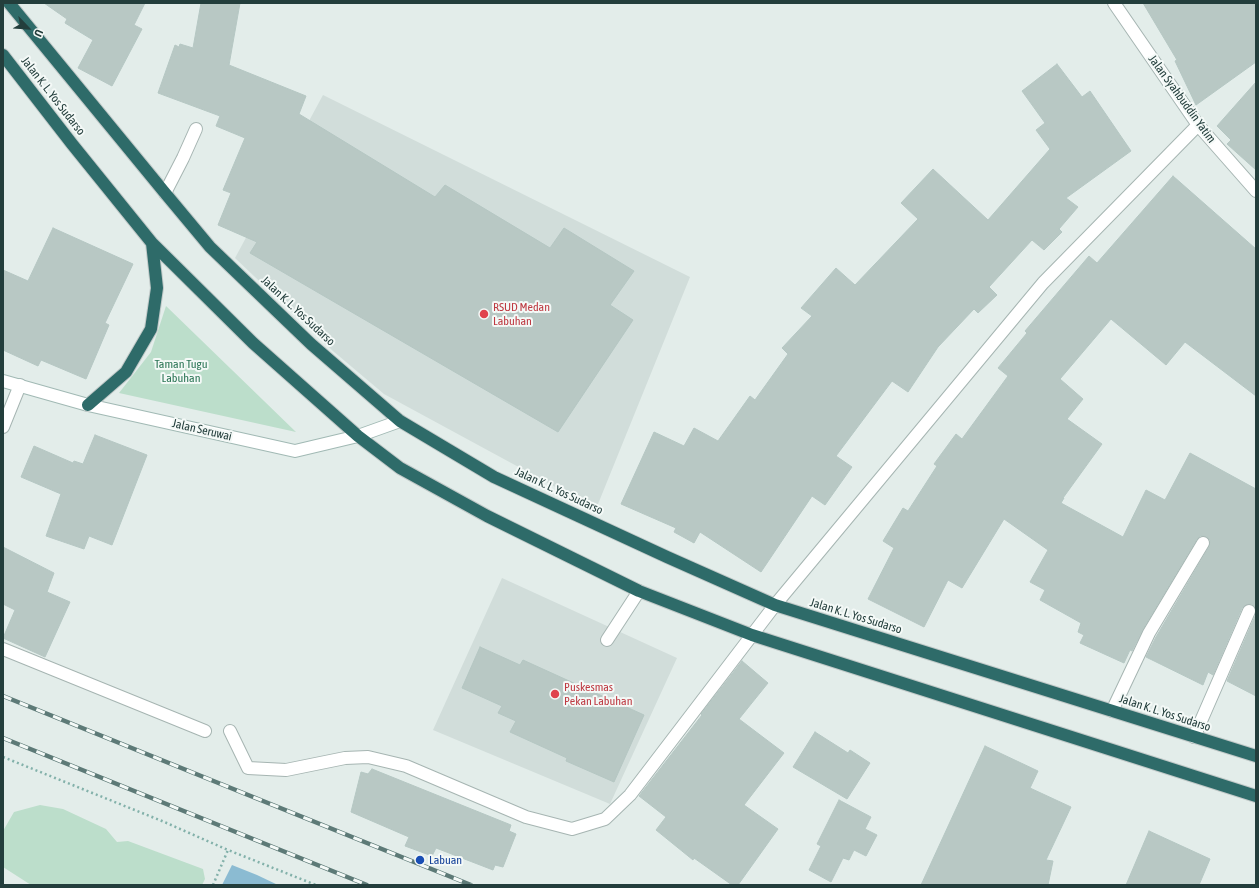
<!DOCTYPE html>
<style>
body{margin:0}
#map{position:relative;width:1259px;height:888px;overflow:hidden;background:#e3edea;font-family:"Asap Condensed",sans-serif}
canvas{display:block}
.frame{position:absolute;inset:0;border:4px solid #233e3c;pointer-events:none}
.north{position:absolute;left:8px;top:8px;width:40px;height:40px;-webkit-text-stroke:3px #f4f9f7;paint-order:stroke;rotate:115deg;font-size:11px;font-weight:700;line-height:16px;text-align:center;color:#233e3c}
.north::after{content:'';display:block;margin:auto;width:14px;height:18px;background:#233e3c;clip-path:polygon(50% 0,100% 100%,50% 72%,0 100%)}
</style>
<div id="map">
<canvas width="1259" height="888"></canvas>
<div class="frame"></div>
<div class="north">U</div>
</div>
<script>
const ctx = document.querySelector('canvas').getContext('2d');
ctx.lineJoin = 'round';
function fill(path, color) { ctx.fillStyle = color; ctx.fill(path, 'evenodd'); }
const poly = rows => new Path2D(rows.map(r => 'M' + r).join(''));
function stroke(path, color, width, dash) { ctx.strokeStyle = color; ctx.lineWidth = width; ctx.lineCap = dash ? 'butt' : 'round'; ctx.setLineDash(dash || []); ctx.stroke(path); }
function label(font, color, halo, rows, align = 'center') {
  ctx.font = font + ' "Asap Condensed",sans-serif'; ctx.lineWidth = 4; ctx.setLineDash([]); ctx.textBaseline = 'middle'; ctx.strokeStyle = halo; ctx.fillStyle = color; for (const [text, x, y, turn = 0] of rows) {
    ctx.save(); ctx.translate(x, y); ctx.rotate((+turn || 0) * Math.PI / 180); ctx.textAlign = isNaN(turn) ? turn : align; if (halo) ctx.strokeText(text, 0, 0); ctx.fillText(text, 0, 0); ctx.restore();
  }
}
const built = poly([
 [323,95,690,277,596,509,384,394,333,351,235,258],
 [502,578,677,658,610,804,433,730]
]);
const green = poly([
 [166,306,296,432,119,393,151,352],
 [40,805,63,809,106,829,117,842,128,841,203,869,205,879,202,885,31,885,3,867,3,831,14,812]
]);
const water = poly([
 [232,865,257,875,278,885,222,885]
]);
const building = poly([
 [44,3,145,3,134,25,142,29,112,86,78,68,93,40,65,23,67,19,44,3],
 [201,3,240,3,229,65,306,96,299,114,435,197,445,185,550,248,564,228,634,271,610,305,633,320,558,432,250,253,257,242,218,225,231,193,223,190,245,138,216,126,220,116,158,93,175,45,179,47,180,44,193,48,201,3],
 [1143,3,1256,3,1256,62,1196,105,1175,61,1177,60,1143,3],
 [1057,64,1082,97,1090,91,1131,151,1066,198,1078,207,1059,229,1062,232,1044,250,1032,240,989,287,997,295,978,313,974,309,938,347,908,392,892,381,836,456,852,467,825,505,812,496,761,572,700,532,694,543,674,532,676,528,621,504,654,432,684,446,694,428,718,441,750,396,755,400,788,354,782,348,812,316,801,308,836,268,855,285,918,219,901,203,933,169,988,220,1050,149,1036,130,1045,123,1022,91,1057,64],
 [1256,82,1256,170,1227,144,1231,140,1217,126,1256,82],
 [1173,176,1256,249,1256,396,1185,342,1166,365,1111,319,1060,379,1083,399,1067,419,1102,444,1063,498,1064,498,1061,503,1123,537,1146,490,1165,500,1190,453,1256,489,1256,609,1252,604,1249,604,1242,608,1213,675,1208,672,1203,685,1146,657,1156,637,1209,547,1210,540,1207,537,1204,536,1200,536,1197,539,1143,629,1132,651,1130,650,1124,663,1080,643,1084,635,1078,632,1081,623,1040,600,1045,590,1030,582,1048,550,1004,519,962,588,948,580,924,627,868,599,894,548,883,541,903,508,908,511,937,466,934,464,956,434,962,439,1008,376,998,368,1027,333,1025,331,1089,256,1097,263,1173,176],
 [53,228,133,264,105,323,109,325,86,379,41,360,38,366,3,350,3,270,28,281,53,228],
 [95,435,147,455,112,545,89,536,84,549,46,536,61,494,21,477,34,446,73,463,74,461,83,464,95,435],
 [3,547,54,573,47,592,70,602,45,657,3,638,15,610,3,604,3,547],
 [1256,614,1256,696,1227,681,1256,614],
 [480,647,520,665,523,660,644,715,614,782,566,761,567,758,510,732,516,721,498,713,502,706,462,688,480,647],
 [742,661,768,683,739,719,784,753,744,805,778,829,738,885,732,885,694,858,693,860,656,830,666,817,639,796,702,715,701,714,742,661],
 [815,732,848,753,850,750,870,763,847,799,793,767,815,732],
 [985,746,1038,771,1030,788,1071,807,1046,860,1053,861,1048,885,921,885,985,746],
 [372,769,511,825,509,831,516,834,503,867,495,865,493,870,436,848,432,856,405,846,409,837,351,812,361,772,368,774,372,769],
 [839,800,871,817,865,829,877,835,866,856,854,850,849,860,843,858,831,882,809,870,821,846,817,844,839,800],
 [1149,831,1210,859,1199,885,1126,885,1149,831]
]);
const path = poly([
 [3,757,162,821,228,850],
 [213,885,228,850,316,885]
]);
const lane = poly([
 [165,193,183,158,196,129],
 [607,640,639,591],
 [1112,711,1149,633,1203,543]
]);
const street = poly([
 [1114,3,1198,125,1256,191],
 [3,427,20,385],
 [3,649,205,731],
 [230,731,248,768,286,770,345,758,368,757,406,766,526,817,572,829,605,819,630,795,775,605,1043,283,1198,125],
 [1194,737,1249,611]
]);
const secondary = poly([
 [3,381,88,405,295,451,358,436,400,421]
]);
const highway = poly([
 [9,3,165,193,210,247,311,344,400,421,494,477,667,557,775,605,1256,756],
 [3,55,72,144,152,243,253,343,358,436,400,468,487,516,639,591,752,635,1256,796],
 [88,405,126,372,151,329,157,288,152,243]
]);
const rail = poly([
 [3,696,471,885],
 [3,738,367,885]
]);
const markers = [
 [484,314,5,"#e0444e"],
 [555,694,5,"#e0444e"],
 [420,860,5,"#1a4fb4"]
];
const streetNames = [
 ["Jalan K. L. Yos Sudarso",53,96,52],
 ["Jalan Syahbuddin Yatim",1182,99,54],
 ["Jalan K. L. Yos Sudarso",298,311,43],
 ["Jalan Seruwai",202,430,13],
 ["Jalan K. L. Yos Sudarso",559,491,25],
 ["Jalan K. L. Yos Sudarso",856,616,17],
 ["Jalan K. L. Yos Sudarso",1165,713,18]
];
const healthNames = [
 ["RSUD Medan",493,307],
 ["Labuhan",493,321],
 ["Puskesmas",564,687],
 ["Pekan Labuhan",564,701]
];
const parkNames = [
 ["Taman Tugu",181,364],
 ["Labuhan",181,378]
];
const transitNames = [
 ["Labuan",429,860]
];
fill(built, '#d1ddda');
fill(green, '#bcdecb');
fill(water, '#8bbbd2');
fill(building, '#b8c8c4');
stroke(building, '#b5c7c3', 1);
stroke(lane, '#a6b5b2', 14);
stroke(street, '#a6b5b2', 14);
stroke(secondary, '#a1b9b4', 14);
stroke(highway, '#c1c9c8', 14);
stroke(path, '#83b1aa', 2.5, [2, 3]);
stroke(lane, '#fff', 12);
stroke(street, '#fff', 12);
stroke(secondary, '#fff', 12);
stroke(highway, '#2e6b69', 12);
stroke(rail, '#5d7a77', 4.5);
stroke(rail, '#f4f9f7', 3, [9]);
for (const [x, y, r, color] of markers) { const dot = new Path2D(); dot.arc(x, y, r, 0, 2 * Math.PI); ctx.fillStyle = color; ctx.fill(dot); stroke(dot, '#f4f9f7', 1.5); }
label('12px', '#233e3c', '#f4f9f7', streetNames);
label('12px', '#be3a42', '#f4f9f7', healthNames, 'left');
label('12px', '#2c7656', '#f4f9f7', parkNames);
label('12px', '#164399', '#f4f9f7', transitNames, 'left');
</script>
